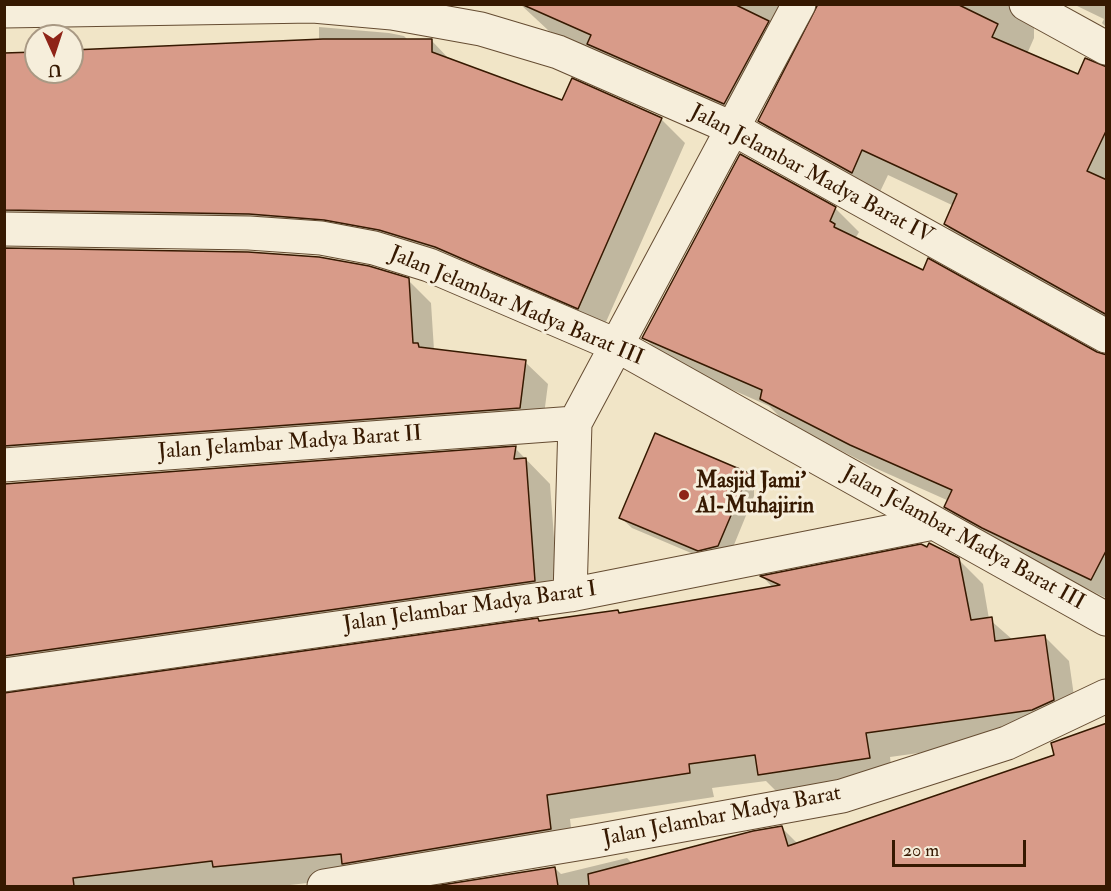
<!DOCTYPE html>
<style>
body{margin:0}
#map{position:relative;width:1111px;height:891px;overflow:hidden;background:#f1e5c7;font-family:"IM FELL Double Pica",serif}
canvas{display:block}
.frame{position:absolute;inset:0;border:6px solid #361901;pointer-events:none}
.north{position:absolute;left:24px;top:24px;width:60px;height:60px;box-sizing:border-box;background:#f6eedb;border:2px solid #a99984;border-radius:50%;rotate:177deg;font-size:16px;font-weight:700;line-height:24px;text-align:center;color:#361901}
.north::after{content:'';display:block;margin:auto;width:21px;height:27px;background:#8f2418;clip-path:polygon(50% 0,100% 100%,50% 72%,0 100%)}
.scale{position:absolute;left:892px;top:840px;width:134px;height:27px;box-sizing:border-box;border:3px solid #361901;border-top:0;padding-left:8px;font-size:18px;line-height:21px;white-space:nowrap;color:#361901;-webkit-text-stroke:4px #f6eedb;paint-order:stroke}
</style>
<div id="map">
<canvas width="1111" height="891"></canvas>
<div class="frame"></div>
<div class="north">U</div>
<div class="scale">20 m</div>
</div>
<script>
const ctx = document.querySelector('canvas').getContext('2d');
ctx.lineJoin = 'round';
function fill(path, color) { ctx.fillStyle = color; ctx.fill(path, 'evenodd'); }
const poly = rows => new Path2D(rows.map(r => 'M' + r).join(''));
function stroke(path, color, width, dash) { ctx.strokeStyle = color; ctx.lineWidth = width; ctx.lineCap = dash ? 'butt' : 'round'; ctx.setLineDash(dash || []); ctx.stroke(path); }
function label(font, color, halo, rows, align = 'center') {
  ctx.font = font + ' "IM FELL Double Pica",serif'; ctx.lineWidth = 6; ctx.setLineDash([]); ctx.textBaseline = 'middle'; ctx.strokeStyle = halo; ctx.fillStyle = color; for (const [text, x, y, turn = 0] of rows) {
    ctx.save(); ctx.translate(x, y); ctx.rotate((+turn || 0) * Math.PI / 180); ctx.textAlign = isNaN(turn) ? turn : align; if (halo) ctx.strokeText(text, 0, 0); ctx.fillText(text, 0, 0); ctx.restore();
  }
}
const shadow = poly([
 [520,4,1049,4,1034,21,1034,38,1027,54,1079,76,1106,68,1106,325,971,250,945,224,954,206,888,175,877,198,785,146,760,121,817,12,808,21,750,129,614,70,595,50,549,31],
 [1073,4,1106,4,1106,27,1102,23,1104,19],
 [319,27,389,33,404,36,409,41,432,41,451,61,563,101,661,119,685,143,602,331,404,253,4,229,4,54,36,53,36,72,72,72,72,51,319,41],
 [835,208,859,232,855,239,1106,364,1106,598,970,530,946,507,949,501,875,468,785,422,769,406,667,361,644,337],
 [4,249,408,280,431,303,434,350,525,362,548,384,542,430,4,470],
 [515,448,550,484,559,605,16,685,11,692,618,611,621,615,773,588,763,577,921,546,958,559,983,584,989,619,1013,640,1045,637,1069,661,1078,724,1057,734,890,757,893,782,784,799,766,781,712,788,714,797,570,819,574,853,281,886,4,886,4,485],
 [743,472,754,483,754,496,729,557,710,561,632,528,621,518],
 [1106,726,1106,886,451,886,555,868,561,874,627,858,633,864,782,828,799,845,1056,756]
]);
const building = poly([
 [521,4,734,4,769,21,724,104,587,44,591,35,521,4],
 [818,4,957,4,998,24,992,37,1078,74,1085,58,1107,67,1107,129,1087,171,1107,180,1107,315,944,224,957,194,862,150,852,173,758,121,818,4],
 [323,39,432,39,432,52,562,100,572,78,662,118,578,309,435,247,379,230,324,220,249,214,4,210,4,53,36,52,36,72,72,72,72,50,323,39],
 [740,154,836,207,830,221,835,224,834,227,923,270,928,258,1097,352,1107,355,1107,549,1091,580,982,528,944,507,952,490,850,445,760,399,762,390,642,338,740,154],
 [4,248,248,252,319,257,369,266,409,278,413,343,418,343,419,347,526,360,520,408,4,446,4,248],
 [655,433,749,473,718,546,698,551,619,518,655,433],
 [516,446,514,459,526,458,535,581,4,656,4,484,516,446],
 [929,543,959,558,971,620,992,617,995,641,1045,635,1054,700,1032,710,866,733,870,758,758,775,755,755,689,764,690,773,547,795,551,829,342,864,341,854,213,867,212,861,73,878,74,886,4,886,4,693,538,618,539,621,618,610,619,613,780,585,760,576,921,544,927,547,929,543],
 [1107,723,1107,886,589,886,588,874,753,831,782,826,788,846,1054,755,1051,743,1107,723],
 [555,867,558,886,435,886,555,867]
]);
const street = poly([
 [1026,4,1106,48],
 [4,11,313,6,392,13,481,29,558,52,732,128,1106,336],
 [4,229,249,233,321,238,374,248,429,265,618,346,1106,619],
 [4,465,575,423],
 [570,595,575,423,799,4],
 [4,675,570,595,933,523],
 [324,886,595,841,842,796,1007,743,1106,696]
]);
const markers = [
 [684,495,6,"#8f2418"]
];
const streetNames = [
 ["Jalan Jelambar Madya Barat IV",811,175,28],
 ["Jalan Jelambar Madya Barat III",516,307,23],
 ["Jalan Jelambar Madya Barat II",290,444,-4],
 ["Jalan Jelambar Madya Barat III",963,539,29],
 ["Jalan Jelambar Madya Barat I",470,608,-8],
 ["Jalan Jelambar Madya Barat",722,817,-11]
];
const poiNames = [
 ["Masjid Jami'",696,482],
 ["Al-Muhajirin",696,507]
];
fill(shadow, '#0003');
fill(building, '#d89b89');
stroke(building, '#361901', 1.5);
stroke(street, '#654c32', 35);
stroke(street, '#f6eedb', 33);
for (const [x, y, r, color] of markers) { const dot = new Path2D(); dot.arc(x, y, r, 0, 2 * Math.PI); ctx.fillStyle = color; ctx.fill(dot); stroke(dot, '#f6eedb', 2); }
label('22px', '#361901', '#f6eedb', streetNames);
label('bold 22px', '#361901', '#f6eedb', poiNames, 'left');
</script>
